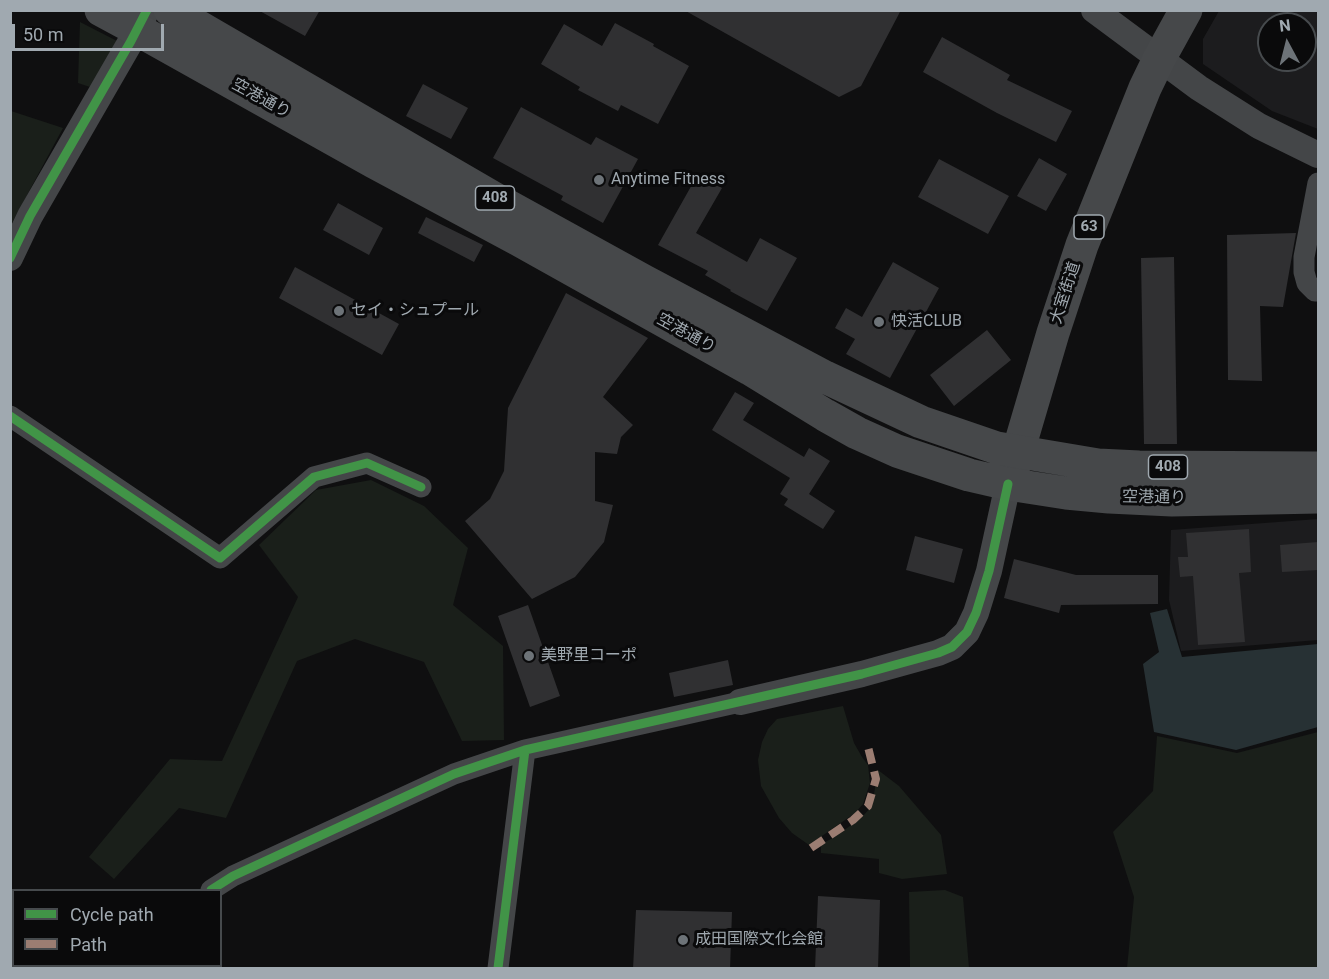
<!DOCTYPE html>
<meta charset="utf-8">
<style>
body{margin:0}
#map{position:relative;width:1329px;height:979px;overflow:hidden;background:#0f0f10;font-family:Roboto,sans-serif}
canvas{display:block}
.frame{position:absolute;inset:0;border:12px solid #a0a9b0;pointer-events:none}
.legend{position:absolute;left:12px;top:889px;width:210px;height:78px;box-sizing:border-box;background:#0a0a0b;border:2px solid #464a4d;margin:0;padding:8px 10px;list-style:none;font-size:18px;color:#a0a9b0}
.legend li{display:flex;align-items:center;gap:12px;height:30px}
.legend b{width:30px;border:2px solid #464a4d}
.north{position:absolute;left:1257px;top:12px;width:60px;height:60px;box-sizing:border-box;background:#0a0a0b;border:2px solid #464a4d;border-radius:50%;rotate:353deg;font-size:16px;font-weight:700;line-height:24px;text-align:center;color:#a0a9b0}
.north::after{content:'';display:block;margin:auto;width:21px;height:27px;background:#6d7378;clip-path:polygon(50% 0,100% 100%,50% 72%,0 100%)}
.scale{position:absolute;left:12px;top:24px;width:152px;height:27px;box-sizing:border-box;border:3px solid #a0a9b0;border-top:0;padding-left:8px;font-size:18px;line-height:21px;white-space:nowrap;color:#a0a9b0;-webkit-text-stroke:4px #0a0a0b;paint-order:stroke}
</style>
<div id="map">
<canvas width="1329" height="979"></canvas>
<div class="frame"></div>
<ul class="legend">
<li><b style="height:8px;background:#419447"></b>Cycle path</li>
<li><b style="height:8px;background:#9b7d72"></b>Path</li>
</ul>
<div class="north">N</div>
<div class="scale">50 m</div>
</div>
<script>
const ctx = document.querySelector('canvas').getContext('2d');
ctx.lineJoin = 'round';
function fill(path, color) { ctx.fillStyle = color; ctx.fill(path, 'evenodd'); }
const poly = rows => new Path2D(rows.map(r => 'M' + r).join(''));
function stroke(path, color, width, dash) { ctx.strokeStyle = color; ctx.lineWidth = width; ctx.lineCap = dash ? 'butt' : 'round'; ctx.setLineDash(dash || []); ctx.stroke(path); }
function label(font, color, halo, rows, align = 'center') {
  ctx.font = font + ' Roboto,"Noto Sans JP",sans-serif'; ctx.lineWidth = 6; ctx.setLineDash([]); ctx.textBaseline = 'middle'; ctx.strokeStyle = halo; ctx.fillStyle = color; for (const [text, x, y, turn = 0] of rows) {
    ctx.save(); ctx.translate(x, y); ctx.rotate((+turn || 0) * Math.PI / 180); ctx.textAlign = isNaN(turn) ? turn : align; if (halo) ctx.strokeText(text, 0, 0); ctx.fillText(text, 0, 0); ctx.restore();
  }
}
const built = poly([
 [1219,11,1318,11,1318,129,1272,111,1203,64,1203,39],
 [1269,24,1305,24,1305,60,1269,60],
 [1318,519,1318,640,1181,651,1169,600,1171,530]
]);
const green = poly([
 [80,22,119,42,93,88,78,83],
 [11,111,63,128,11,225,10,111],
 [371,480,424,506,468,548,453,605,503,646,504,740,462,741,424,662,355,639,297,661,226,818,179,808,114,879,89,857,170,759,222,761,298,597,259,545,316,490],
 [843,706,854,743,862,757,868,765,870,783,863,804,855,813,809,845,792,833,779,818,761,786,758,760,762,742,768,729,777,719],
 [1318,732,1318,968,1127,968,1134,897,1113,832,1153,791,1157,736,1237,753],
 [878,770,899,786,941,835,947,874,902,879,879,873,879,859,821,853,821,844,833,838,861,818,872,806],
 [945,890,963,897,969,968,910,968,909,892]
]);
const water = poly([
 [1167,609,1182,657,1318,644,1318,727,1236,750,1154,732,1143,664,1159,652,1150,613]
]);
const building = poly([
 [258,10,320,10,305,36],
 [684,10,901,10,861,86,839,97],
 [615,23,654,44,653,46,689,66,658,124,621,105,618,111,578,90,580,87,541,64,564,24,602,46],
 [942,37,1010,75,1007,80,1072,111,1056,142,997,113,923,72],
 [423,84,468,108,451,139,406,116],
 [521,107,591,145,596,137,638,159,603,223,561,200,563,196,493,158],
 [1039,158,1067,174,1046,211,1017,196],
 [939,159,1009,196,988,234,918,197],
 [698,174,722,188,696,233,747,262,760,238,797,258,767,311,730,291,731,290,705,275,708,271,658,245],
 [338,203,383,228,369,255,323,230],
 [426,217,483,245,474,262,418,233],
 [1296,233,1283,307,1260,306,1262,381,1228,380,1227,235],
 [1174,257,1177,444,1144,444,1141,258],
 [893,262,939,288,890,378,846,354,855,339,835,328,846,308,862,317],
 [295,267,399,324,382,355,279,298],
 [566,293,648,338,603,397,633,425,621,437,617,454,595,452,595,501,613,505,604,542,575,577,532,599,465,521,490,499,504,471,508,408],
 [987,330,1011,360,954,406,930,375],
 [735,392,754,403,743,420,804,457,809,448,830,461,809,494,835,511,823,529,784,505,788,499,780,494,790,478,712,430],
 [1249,529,1251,572,1239,573,1245,642,1198,645,1193,576,1180,577,1178,557,1188,557,1186,533],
 [915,536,963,549,954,583,906,570],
 [1318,542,1318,570,1282,572,1280,545],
 [1014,559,1076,575,1158,575,1158,604,1061,605,1059,613,1004,598],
 [528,605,560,696,530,707,498,616],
 [728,660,733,685,674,697,669,673],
 [818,896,880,900,878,969,815,969],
 [636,910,732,912,730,969,633,969]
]);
const minor = poly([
 [1318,183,1304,257,1304,272,1307,283,1315,291,1318,291],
 [10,416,220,558,314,477,367,463,421,487],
 [211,890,233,876,454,774,525,750],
 [92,968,97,966],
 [498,968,525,750,740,702]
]);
const tertiary = poly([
 [1094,10,1199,88,1259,126,1318,155],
 [10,258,30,216,131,41,147,10],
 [740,702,862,674,938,653,952,647,967,632,976,613,989,571,1008,484]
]);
const primary = poly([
 [1010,479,1053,333,1082,245,1145,88,1159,59,1186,10]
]);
const trunk = poly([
 [101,10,138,30,374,162,519,240,750,369,825,415,857,433,897,451,969,475,1008,484,1066,493,1109,497,1172,500,1318,497],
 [170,10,497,200,644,281,825,377,921,422,997,448,1098,465,1139,467,1318,468]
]);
const quiet = poly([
 [811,848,853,820,868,806,876,779,868,747]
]);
const cycleway = poly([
 [10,258,30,216,131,41,147,10],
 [10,416,220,558,314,477,367,463,421,487],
 [211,890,233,876,454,774,525,750],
 [498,968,525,750,862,674,938,653,952,647,967,632,976,613,989,571,1008,484]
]);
const markers = [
 [599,180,6,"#6d7378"],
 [339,311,6,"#6d7378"],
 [879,322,6,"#6d7378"],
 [529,656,6,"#6d7378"],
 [683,940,6,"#6d7378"]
];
const shields = [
 [495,198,39],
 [1089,227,30],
 [1168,467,39]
];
const shieldNames = [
 ["408",495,198],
 ["63",1089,227],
 ["408",1168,467]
];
const streetNames = [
 ["空港通り",261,99,29],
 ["大室街道",1066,293,-72],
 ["空港通り",686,334,29],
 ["空港通り",1154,498,1]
];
const poiNames = [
 ["Anytime Fitness",611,180],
 ["セイ・シュプール",351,311],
 ["快活CLUB",891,322],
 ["美野里コーポ",541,656],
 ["成田国際文化会館",695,940]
];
fill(built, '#1c1c1e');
fill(green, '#1a1f1a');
fill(water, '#273134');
fill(building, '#303032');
stroke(minor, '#444648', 21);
stroke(tertiary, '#444648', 26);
stroke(primary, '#46484a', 33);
stroke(trunk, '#46484a', 33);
stroke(quiet, '#9b7d72', 8, [15, 8]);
stroke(cycleway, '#419447', 9);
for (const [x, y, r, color] of markers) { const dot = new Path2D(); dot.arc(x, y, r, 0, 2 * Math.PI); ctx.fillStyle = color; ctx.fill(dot); stroke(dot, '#0a0a0b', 2); }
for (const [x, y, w] of shields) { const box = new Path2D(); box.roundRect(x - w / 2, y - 12, w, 24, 4.5); ctx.fillStyle = '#0a0a0b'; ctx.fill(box); stroke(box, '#a0a9b0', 1.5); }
label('bold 15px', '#a0a9b0', null, shieldNames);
label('16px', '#a0a9b0', '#0a0a0b', streetNames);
label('16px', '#a0a9b0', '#0a0a0b', poiNames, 'left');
</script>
